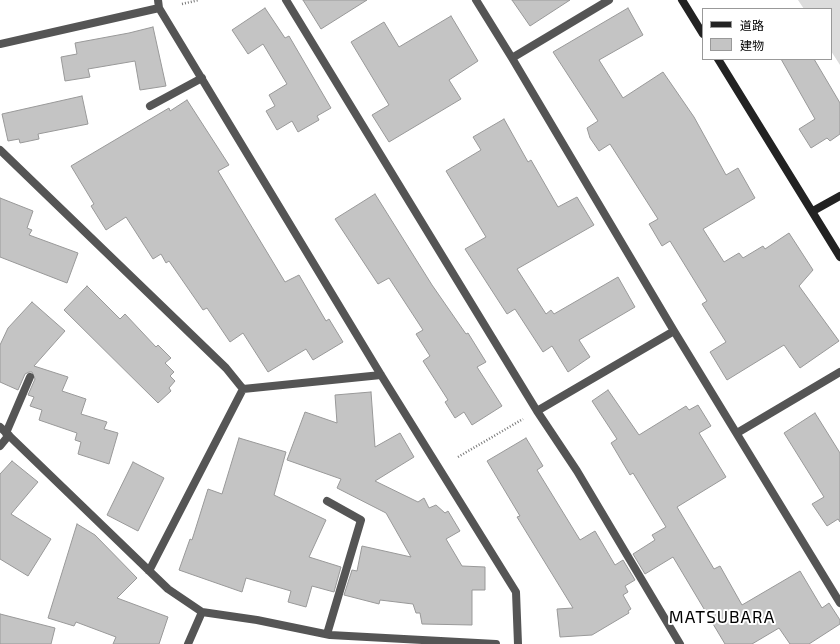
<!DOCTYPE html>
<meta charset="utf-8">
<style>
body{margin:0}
#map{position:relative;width:840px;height:644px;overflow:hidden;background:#fff;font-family:"Exo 2","Noto Sans JP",sans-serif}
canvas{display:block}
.legend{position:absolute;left:702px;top:8px;width:130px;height:52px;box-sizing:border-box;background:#fff;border:1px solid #999;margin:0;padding:5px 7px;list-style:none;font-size:12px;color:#000}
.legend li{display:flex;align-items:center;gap:8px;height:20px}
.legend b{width:20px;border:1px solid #999}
</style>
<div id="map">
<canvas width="840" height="644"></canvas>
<ul class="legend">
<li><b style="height:5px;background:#222"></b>道路</li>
<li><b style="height:11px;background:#c4c4c4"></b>建物</li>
</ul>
</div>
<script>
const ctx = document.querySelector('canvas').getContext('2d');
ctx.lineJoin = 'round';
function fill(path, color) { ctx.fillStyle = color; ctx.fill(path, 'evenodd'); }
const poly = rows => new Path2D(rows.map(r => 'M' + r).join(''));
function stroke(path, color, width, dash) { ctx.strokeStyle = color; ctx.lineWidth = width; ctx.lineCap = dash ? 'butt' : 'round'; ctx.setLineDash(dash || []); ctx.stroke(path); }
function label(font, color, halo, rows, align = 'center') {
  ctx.font = font + ' "Exo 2",sans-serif'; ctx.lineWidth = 4; ctx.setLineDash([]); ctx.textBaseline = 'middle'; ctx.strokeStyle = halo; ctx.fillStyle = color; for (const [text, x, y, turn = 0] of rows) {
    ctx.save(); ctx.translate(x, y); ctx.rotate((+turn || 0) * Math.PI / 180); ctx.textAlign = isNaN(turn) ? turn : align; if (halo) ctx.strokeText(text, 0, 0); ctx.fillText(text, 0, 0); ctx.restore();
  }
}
const green = poly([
 [798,0,840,0,840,65,831,51,831,9,804,9]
]);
const building = poly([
 [303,0,367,0,321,29,303,0],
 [512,0,570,0,530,26,512,0],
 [265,8,285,38,289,36,331,108,317,116,319,120,298,132,292,121,277,130,266,111,275,106,269,95,287,84,263,44,248,54,232,30,265,8],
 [628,8,643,35,599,60,623,98,663,72,694,117,726,175,738,168,755,198,703,229,724,262,739,253,743,258,763,246,765,249,789,233,813,270,799,286,839,341,800,368,784,345,727,380,710,352,726,342,702,304,707,301,670,241,662,246,649,224,658,219,610,144,599,151,590,138,587,128,598,121,553,52,628,8],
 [451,16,478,61,449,80,461,99,389,142,372,115,389,105,351,42,384,22,399,47,451,16],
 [153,27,166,86,140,90,135,61,88,69,90,77,65,81,61,57,77,54,75,43,129,33,153,27],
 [781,59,814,59,840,103,840,134,830,141,827,138,811,148,799,129,815,119,781,59],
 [82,96,88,124,38,134,39,139,20,143,19,139,8,141,2,114,82,96],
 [187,100,229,165,218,171,285,282,299,275,326,321,329,319,343,342,313,360,306,349,268,372,243,333,230,342,207,308,203,310,169,261,166,263,161,254,153,259,126,217,106,230,91,206,94,204,71,166,169,108,170,111,187,100],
 [504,119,528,162,531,160,558,207,577,197,594,225,517,269,546,314,551,310,554,314,618,277,635,307,579,340,590,357,568,372,552,346,543,352,515,309,507,314,465,249,486,237,446,171,481,150,473,137,504,119],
 [375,194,432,285,466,334,468,333,486,362,477,367,502,406,472,425,464,412,455,418,445,402,448,400,423,361,430,356,416,334,423,330,389,278,378,284,335,219,375,194],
 [0,198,33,211,27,228,32,230,29,235,78,253,67,283,0,257,0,198],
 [87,286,120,319,125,314,156,347,158,345,171,358,165,363,174,372,170,376,175,381,169,388,171,391,158,403,64,310,87,286],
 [32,302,65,331,34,366,68,377,62,391,86,399,81,414,107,422,104,429,118,433,109,464,78,454,81,442,75,440,77,433,39,420,42,410,30,406,34,397,28,395,35,379,32,372,29,372,25,374,18,390,0,382,0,345,8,328,32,302],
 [608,390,639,435,686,406,689,410,698,405,711,426,699,433,726,477,677,507,714,569,720,566,742,605,800,571,822,608,829,603,840,620,840,624,809,644,790,644,779,628,752,644,725,644,673,557,645,574,633,554,655,540,652,535,666,527,633,473,630,475,611,443,617,439,592,401,608,390],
 [371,392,375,447,400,433,414,457,375,481,418,502,424,498,429,508,436,505,445,513,448,511,460,531,446,539,462,566,485,567,485,590,472,590,472,625,422,624,420,613,416,613,413,604,380,600,379,604,344,595,352,570,357,571,362,546,411,557,386,513,337,488,341,479,287,460,305,412,337,423,335,395,371,392],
 [815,413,840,453,840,522,838,519,827,526,812,504,824,497,784,433,815,413],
 [239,438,286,452,274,495,326,520,309,557,341,567,334,592,312,586,306,607,288,602,291,591,246,578,242,592,179,570,190,539,192,540,208,489,222,494,239,438],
 [526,438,543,466,537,470,580,540,595,531,615,565,623,560,635,580,625,586,628,592,623,595,631,609,628,611,629,613,592,635,560,637,557,609,573,608,517,517,520,516,487,461,526,438],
 [12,461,38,482,11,514,51,539,28,576,0,559,0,474,12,461],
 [133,462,164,478,138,531,107,515,133,462],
 [77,524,95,535,137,578,117,598,168,617,159,644,113,644,116,637,76,622,74,626,48,618,77,524],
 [0,614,55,628,51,644,0,644,0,614]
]);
const path = poly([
 [182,4,199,0],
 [458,457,523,419]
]);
const street = poly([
 [158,0,159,8,381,375,516,592,518,644],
 [286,0,537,411,577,471,680,644],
 [476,0,512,58,674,331,840,603],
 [0,44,159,8],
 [512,58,609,0],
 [150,106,202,78],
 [0,150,226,368,243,389,149,571],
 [243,389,381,375],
 [537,411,674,331],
 [0,427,168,589,202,612,257,620,330,635,496,644],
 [6,433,30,377],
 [737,433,840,372],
 [0,446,9,435],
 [327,634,361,520,327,501],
 [188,644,202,612]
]);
const secondary = poly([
 [682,0,703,34],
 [718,59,840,257],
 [813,211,840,196]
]);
const quarterNames = [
 ["MATSUBARA",722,617]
];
fill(green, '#dcdcdc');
fill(building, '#c4c4c4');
stroke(building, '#999', 1);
stroke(path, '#777', 2.5, [1, 2]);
stroke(street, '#555', 8);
stroke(secondary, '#222', 8);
ctx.letterSpacing = '1px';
label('17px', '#000', '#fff', quarterNames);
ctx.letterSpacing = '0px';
</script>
